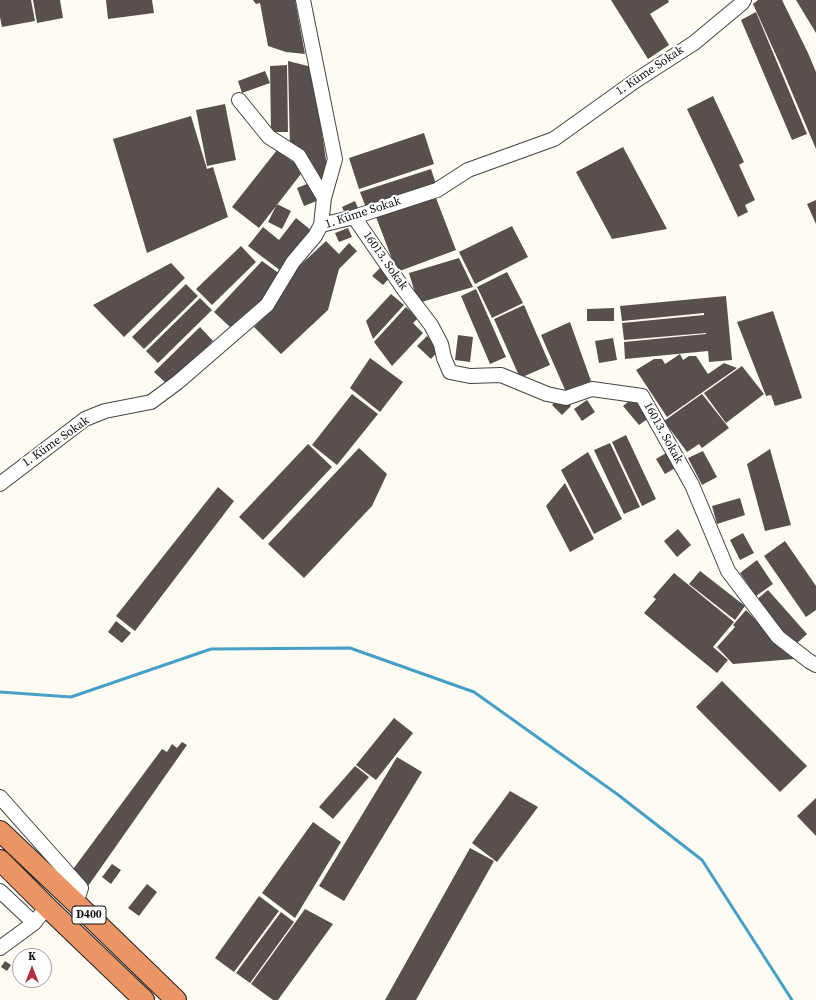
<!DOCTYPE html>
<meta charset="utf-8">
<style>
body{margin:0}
#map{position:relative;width:816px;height:1000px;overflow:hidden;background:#fefbf3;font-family:"Source Serif 4",serif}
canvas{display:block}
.north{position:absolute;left:12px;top:948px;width:40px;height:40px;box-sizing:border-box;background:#fff;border:1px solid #9f9f9f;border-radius:50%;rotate:0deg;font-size:11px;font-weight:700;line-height:16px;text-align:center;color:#101010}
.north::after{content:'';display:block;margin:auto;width:14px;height:18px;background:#b82f45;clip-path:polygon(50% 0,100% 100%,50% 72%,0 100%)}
</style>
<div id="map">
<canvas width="816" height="1000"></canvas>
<div class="north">K</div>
</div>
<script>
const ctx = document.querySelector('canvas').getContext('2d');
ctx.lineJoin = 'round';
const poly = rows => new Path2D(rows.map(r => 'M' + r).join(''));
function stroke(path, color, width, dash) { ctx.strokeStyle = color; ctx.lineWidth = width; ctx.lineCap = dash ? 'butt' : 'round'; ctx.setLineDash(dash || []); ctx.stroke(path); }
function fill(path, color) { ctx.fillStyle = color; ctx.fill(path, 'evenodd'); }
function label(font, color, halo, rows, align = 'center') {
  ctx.font = font + ' "Source Serif 4",serif'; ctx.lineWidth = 4; ctx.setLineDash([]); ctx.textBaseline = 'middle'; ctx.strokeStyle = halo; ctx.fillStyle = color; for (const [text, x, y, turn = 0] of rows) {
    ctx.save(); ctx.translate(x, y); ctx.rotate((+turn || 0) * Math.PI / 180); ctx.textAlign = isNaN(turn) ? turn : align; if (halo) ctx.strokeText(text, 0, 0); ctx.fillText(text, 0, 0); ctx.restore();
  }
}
const stream = poly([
 [0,692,71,697,211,649,350,648,474,692,617,794,702,860,792,1000]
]);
const building = poly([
 [0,0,31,0,35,21,2,27,0,17],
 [33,0,60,0,63,18,37,23],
 [106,0,152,0,154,13,108,19],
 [253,0,295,0,305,54,286,52,268,46,260,3,256,4],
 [611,0,668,0,669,2,650,14,669,45,648,59],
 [758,0,782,0,808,53,816,72,816,149,780,64,753,4],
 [796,0,816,0,816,33],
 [756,12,807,134,792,140,741,20],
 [288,61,312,67,328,173,321,184,290,148],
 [287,65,288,132,271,132,270,66],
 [265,71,270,83,242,93,238,81],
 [713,96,744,162,739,165,755,200,745,205,748,212,738,217,687,109],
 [225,104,236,160,207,166,196,110],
 [191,116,207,169,213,167,228,217,147,253,113,139],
 [424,133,434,164,359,189,349,158],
 [623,147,667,229,612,239,576,172],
 [277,150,304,170,259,228,232,207],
 [431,169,436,184,366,208,360,192],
 [317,180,324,198,304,206,297,188],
 [436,198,456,250,397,272,376,217],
 [816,200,816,224,807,204],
 [355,201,358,208,345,214,342,207],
 [277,204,291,211,282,229,268,222],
 [296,218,312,231,281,271,248,246,263,227,279,240],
 [512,226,528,257,475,284,459,252],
 [348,228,352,237,339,242,335,233],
 [326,241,339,254,349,243,357,251,339,269,328,310,281,354,254,327,274,308,292,273],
 [241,246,256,262,212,305,196,289],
 [459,258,473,287,418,303,409,273],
 [262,261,280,274,265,297,230,327,214,312],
 [171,263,185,278,124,337,93,305],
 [382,266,392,275,383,285,372,276],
 [507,272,523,303,492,318,477,287],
 [186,284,198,296,144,349,132,337],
 [476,289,506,357,490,364,461,296],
 [391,294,404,305,373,339,366,321],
 [726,296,732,360,709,362,708,351,625,359,624,342,706,334,706,333,624,340,622,323,704,315,704,313,622,321,620,306],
 [200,298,212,310,158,363,146,351],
 [524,305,550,365,520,378,494,319],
 [406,307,418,318,413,323,423,333,392,366,374,342],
 [614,308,614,321,587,321,587,309],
 [773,311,802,398,775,406,771,395,766,396,737,322],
 [570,322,591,381,566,392,541,335],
 [200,327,213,341,167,384,154,372],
 [458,335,473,337,470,362,455,360],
 [427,336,440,349,431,359,417,346],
 [613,338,617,360,599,363,595,341],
 [680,354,683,360,689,356,696,356,708,374,724,363,737,368,667,417,636,370,654,359,662,359,665,364],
 [370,358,403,382,380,412,350,388],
 [742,366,764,394,726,423,704,393],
 [352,394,378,414,337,465,312,445],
 [702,394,729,428,702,448,699,444,687,452,664,421],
 [561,396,571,406,562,415,552,405],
 [633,398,649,418,639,425,623,406],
 [587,400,595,412,582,421,574,409],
 [626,435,656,499,642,506,612,442],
 [610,443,640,507,624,514,594,450],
 [308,444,332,467,263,540,239,517],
 [359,448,387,474,372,506,304,578,268,544],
 [770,449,791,525,765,531,747,464],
 [703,451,717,477,702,485,688,458],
 [588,452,622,519,594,534,561,470],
 [666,453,675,468,665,474,656,459],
 [565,483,594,539,570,552,546,506],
 [218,487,234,501,135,631,116,616],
 [740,498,745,515,717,524,712,506],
 [678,529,691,545,677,557,664,541],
 [743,533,754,553,740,560,730,540],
 [785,541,816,586,816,610,806,617,764,556],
 [757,560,773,584,756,596,740,573],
 [700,571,745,606,735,620,689,584],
 [674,573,734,622,713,647,728,660,717,673,644,613,656,599,653,597],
 [768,590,807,634,794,646,755,601],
 [746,610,794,659,733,664,717,647,735,627,733,625],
 [116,621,131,633,122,643,108,632],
 [722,681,807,766,780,792,696,707],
 [394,718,413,733,376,780,356,765],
 [182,742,187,745,86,889,68,876,162,749,167,752,172,744,177,748],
 [397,757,422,772,344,901,319,886],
 [355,766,369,777,333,819,319,807],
 [510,791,538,807,497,862,472,843],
 [816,798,816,836,797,816],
 [313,822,341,842,295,918,262,893],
 [470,848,494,861,416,1000,385,1000],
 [112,864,121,870,111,884,102,877],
 [147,884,157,892,139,916,128,908],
 [259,896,279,911,234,972,215,958],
 [305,909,333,924,278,1000,273,1000,251,984],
 [281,912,294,922,250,983,236,973],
 [22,952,29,956,20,956,20,966,15,963],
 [5,961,11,965,7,971,1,967]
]);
const minor = poly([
 [303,0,335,159,324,198],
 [239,100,269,137,299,156,324,198,321,225],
 [354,217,405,291,431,325,441,344,444,358,450,372,470,376,501,375,547,394,566,398,592,389,642,396,692,485,728,571,778,637,809,661,816,665],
 [0,484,85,419,105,411,151,402,178,382,267,305,293,262,315,236,321,225,354,217,437,190,468,170,554,139,635,81,694,43,742,3,744,0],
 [0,797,81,888,76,903],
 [0,891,34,923],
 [0,948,34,923,47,907]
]);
const highway = poly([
 [0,831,76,903,176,1000],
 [0,860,47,907,144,1000]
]);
const shields = [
 [89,915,34]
];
const shieldNames = [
 ["D400",89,915]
];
const streetNames = [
 ["1. Küme Sokak",650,71,-34],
 ["1. Küme Sokak",363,213,-18],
 ["16013. Sokak",385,261,55],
 ["16013. Sokak",663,433,61],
 ["1. Küme Sokak",56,442,-35]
];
stroke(stream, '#46a0c5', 3);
fill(building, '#58504d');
stroke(minor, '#434343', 16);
stroke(highway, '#212121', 22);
stroke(minor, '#fff', 14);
stroke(highway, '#eb9464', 20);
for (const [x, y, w] of shields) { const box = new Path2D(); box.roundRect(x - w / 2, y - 9, w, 18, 3); ctx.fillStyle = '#fff'; ctx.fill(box); stroke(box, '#101010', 1); }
label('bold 11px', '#101010', null, shieldNames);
label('12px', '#101010', '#fff', streetNames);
</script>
